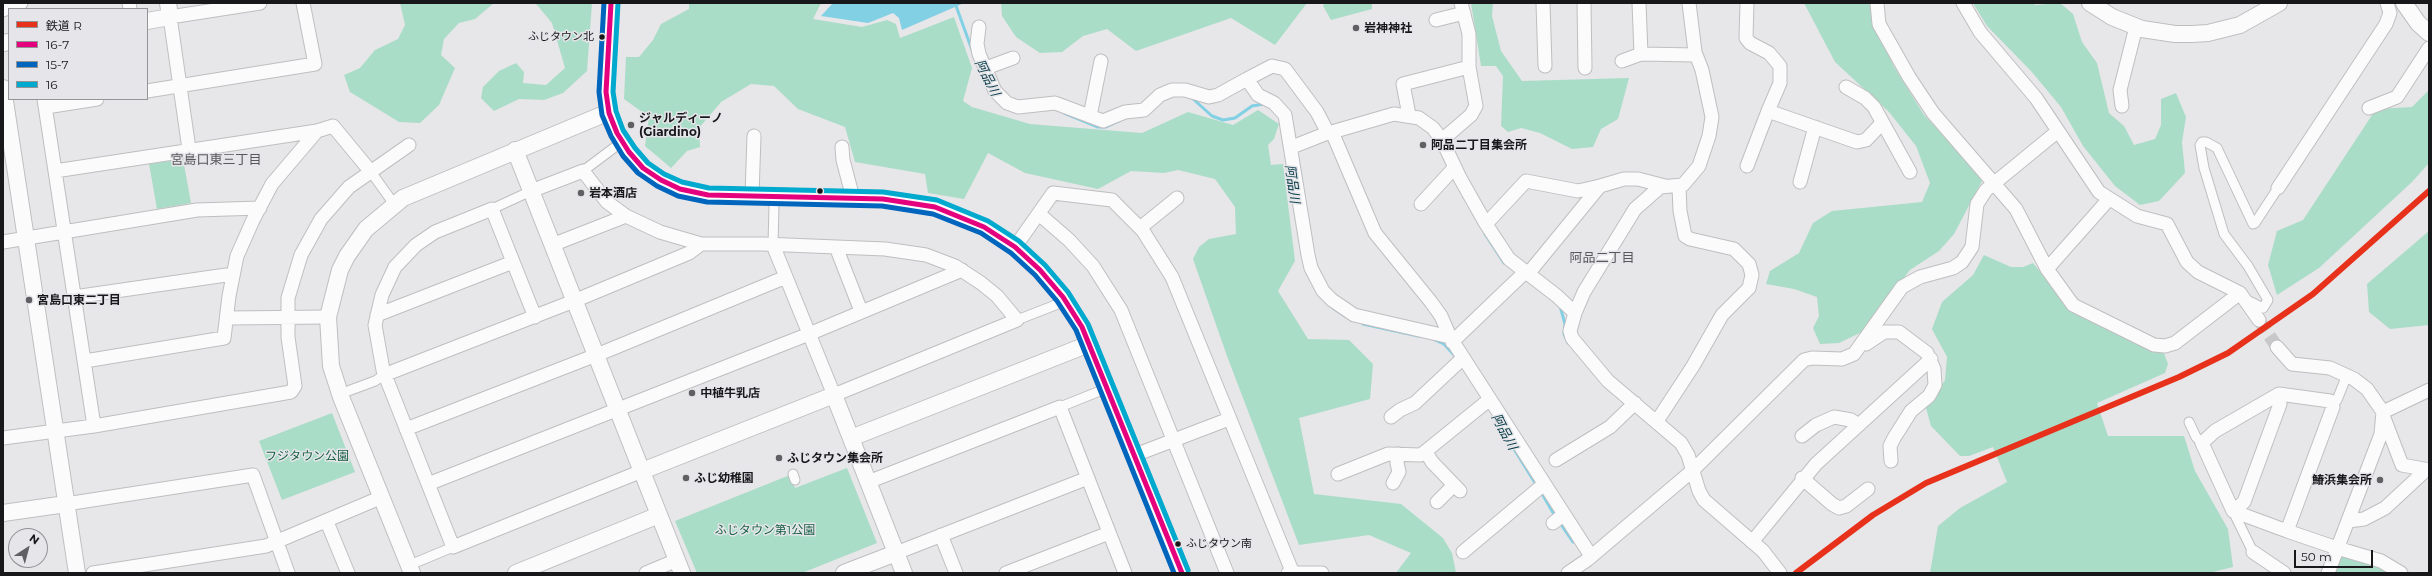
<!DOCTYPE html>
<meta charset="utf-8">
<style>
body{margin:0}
#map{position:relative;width:2432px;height:576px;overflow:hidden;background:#e7e6e8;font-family:Montserrat,"Noto Sans JP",sans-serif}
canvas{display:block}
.frame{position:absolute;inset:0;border:4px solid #18181a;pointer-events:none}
.legend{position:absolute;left:8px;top:8px;width:140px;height:92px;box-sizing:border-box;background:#e6e5e9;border:1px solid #949396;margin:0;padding:5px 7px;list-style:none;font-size:12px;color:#18181a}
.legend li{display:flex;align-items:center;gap:8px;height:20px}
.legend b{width:20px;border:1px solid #949396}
.north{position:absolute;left:8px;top:528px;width:40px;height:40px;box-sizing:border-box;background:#e6e5e9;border:1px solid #949396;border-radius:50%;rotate:36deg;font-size:11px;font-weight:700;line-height:16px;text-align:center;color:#18181a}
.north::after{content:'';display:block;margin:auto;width:14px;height:18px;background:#606062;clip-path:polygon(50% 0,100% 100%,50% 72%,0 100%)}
.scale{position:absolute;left:2294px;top:550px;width:79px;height:18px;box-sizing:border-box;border:2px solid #18181a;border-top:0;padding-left:5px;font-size:12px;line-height:14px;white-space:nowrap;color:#18181a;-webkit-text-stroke:3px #e6e5e9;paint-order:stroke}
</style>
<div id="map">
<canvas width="2432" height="576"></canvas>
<div class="frame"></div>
<ul class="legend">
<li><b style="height:5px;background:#e7311b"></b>鉄道 R</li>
<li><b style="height:5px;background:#e5007d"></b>16-7</li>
<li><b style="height:5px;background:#0065bd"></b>15-7</li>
<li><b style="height:5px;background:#00a9ce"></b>16</li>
</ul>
<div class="north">N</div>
<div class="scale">50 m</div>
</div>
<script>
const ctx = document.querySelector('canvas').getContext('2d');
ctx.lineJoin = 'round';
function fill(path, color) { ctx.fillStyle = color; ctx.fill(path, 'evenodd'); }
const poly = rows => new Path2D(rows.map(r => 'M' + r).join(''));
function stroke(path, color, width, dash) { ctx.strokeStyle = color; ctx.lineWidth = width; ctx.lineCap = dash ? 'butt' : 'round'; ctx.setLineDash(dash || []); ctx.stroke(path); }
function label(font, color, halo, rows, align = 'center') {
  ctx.font = font + ' Montserrat,"Noto Sans JP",sans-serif'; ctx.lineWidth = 3; ctx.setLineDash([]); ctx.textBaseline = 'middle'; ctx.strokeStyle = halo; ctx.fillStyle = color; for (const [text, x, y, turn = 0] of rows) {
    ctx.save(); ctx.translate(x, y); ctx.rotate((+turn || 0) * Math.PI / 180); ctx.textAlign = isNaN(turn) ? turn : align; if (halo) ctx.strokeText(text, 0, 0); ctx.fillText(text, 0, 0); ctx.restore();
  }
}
const green = poly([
 [400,3,494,3,475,19,459,23,444,39,441,55,455,68,439,105,420,123,399,122,350,92,344,75,360,68,375,50,398,39,405,25],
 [533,3,592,3,587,71,563,93,544,100,519,99,494,111,481,98,483,87,499,71,516,63,524,72,523,83,546,85,565,68,552,23,537,5],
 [689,3,821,3,813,19,862,27,887,20,896,24,900,38,954,17,972,68,963,101,972,107,1030,124,1142,133,1188,112,1233,125,1258,110,1279,124,1274,139,1268,145,1271,165,1283,164,1295,261,1278,291,1308,339,1349,340,1373,364,1370,399,1299,418,1314,494,1401,504,1443,538,1452,553,1456,573,1396,573,1411,553,1369,535,1299,545,1227,356,1193,259,1199,247,1209,239,1236,234,1235,207,1215,179,1178,170,1164,173,1131,171,1098,189,1025,173,988,153,964,199,928,193,925,174,855,162,845,127,798,109,774,86,751,84,721,102,699,128,700,147,687,151,671,168,645,146,649,117,624,99,626,57,639,57,653,40,661,24,689,9],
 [1001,3,1307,3,1275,45,1231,18,1136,51,1107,29,1083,36,1062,52,1040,53,1016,37,1002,16],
 [1325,3,1372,3,1372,9,1331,20,1323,6],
 [1471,3,1493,3,1492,16,1501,51,1522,81,1629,78,1618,119,1601,129,1593,147,1572,149,1540,133,1521,128,1508,132,1501,126,1503,76,1496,66,1481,66],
 [1804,3,1876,3,1879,30,1893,65,1924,115,1966,159,1982,181,1954,234,1939,251,1910,270,1862,332,1839,343,1820,344,1813,328,1819,316,1817,297,1794,289,1766,284,1770,271,1799,253,1813,223,1832,211,1922,202,1930,183,1916,146,1889,112,1835,62],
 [1973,3,2032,3,2035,5,2060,3,2073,14,2082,42,2097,63,2109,113,2124,126,2134,145,2155,139,2161,125,2161,99,2176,93,2186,117,2182,142,2185,173,2159,201,2140,205,2115,186,2083,146,2061,107,2031,71,1987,26],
 [2429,90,2429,163,2412,182,2319,268,2277,295,2268,265,2277,231,2303,220,2376,109,2412,107],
 [183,159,191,203,157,209,149,164],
 [2429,231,2429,325,2390,329,2369,312,2367,284],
 [1984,255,2011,267,2023,267,2033,263,2071,309,2164,353,2168,364,2165,373,2097,403,2108,436,2184,436,2195,471,2228,529,2233,567,2209,573,1930,573,1938,526,1960,508,2007,482,1993,447,1969,456,1960,456,1931,426,1926,408,1945,380,1947,357,1932,329,1942,302,1973,275],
 [332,413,355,472,282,500,259,441],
 [847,468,877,543,802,573,697,573,675,521,790,475,795,488],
 [2344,555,2377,566,2388,571,2387,573,2332,573,2337,558]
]);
const water = poly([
 [833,3,964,3,902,30,899,18,893,13,868,23,821,16]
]);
const stream = poly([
 [955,3,972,50],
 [1192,98,1212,116,1223,120,1235,118,1252,106,1264,104],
 [1064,113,1098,127,1106,127,1119,121],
 [1485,234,1504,263],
 [1560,306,1565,324,1564,334,1568,343],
 [1333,308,1345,316],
 [1363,324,1418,336],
 [1435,340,1444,344,1454,355],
 [1504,433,1537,486],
 [1541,492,1555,516],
 [1560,523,1573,542]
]);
const minorTunnel = poly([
 [2259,320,2277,347]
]);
const pedestrian = poly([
 [583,171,615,147],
 [371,172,394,204],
 [492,209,531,191],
 [773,245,774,205],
 [2249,301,2263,308,2268,300,2248,266,2224,234,2204,168,2200,145,2202,142,2206,142,2217,148,2253,224,2255,223,2278,188],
 [1017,320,1058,304],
 [348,391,375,381,384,375],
 [2333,404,2337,400,2347,375],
 [1060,407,1100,391],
 [2189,422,2196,437,2202,443],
 [793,474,795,480],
 [2233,511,2253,552],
 [417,562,453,547]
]);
const minor = poly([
 [129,3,130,9],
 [1543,3,1545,66],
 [1584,3,1585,68],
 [1639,3,1641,54],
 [1747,3,1746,38,1750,43,1769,53,1780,66,1780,83,1768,111,1857,142,1866,140,1882,123],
 [1877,3,1879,24,1909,77,1933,113,2016,209,2047,269,2073,305,2154,345,2165,346,2175,343,2240,293],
 [1963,3,1980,32,2036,98,2099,192,2137,216,2167,224,2187,262,2198,272,2240,293,2259,320],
 [3,10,21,3],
 [1436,20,1464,13],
 [979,27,977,44,979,54,995,91,1007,103,1018,107,1055,103,1103,121,1125,112,1144,110,1160,95,1172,90,1185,90,1209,97,1218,95,1247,79,1258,95,1274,103,1285,115,1308,255,1311,268,1323,291,1332,300,1354,315,1450,337,1591,556],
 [1622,61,1641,54,1696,55],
 [986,68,1013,58],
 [1247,79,1272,66,1285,69,1317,112,1328,133],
 [1846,87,1865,98,1874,107,1910,172],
 [147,91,315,64,303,3],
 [44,99,94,426],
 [2122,106,2120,90,2136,27],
 [46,107,97,99],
 [2369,108,2397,97,2429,48],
 [1409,115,1403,84,1469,67],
 [1090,116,1101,61],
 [1332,132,1375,233,1431,302,1441,316,1450,337],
 [1442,140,1471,115,1476,106,1469,67,1469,34,1461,3],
 [842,147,843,160,853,198],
 [1292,147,1325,134,1394,114,1419,118,1433,128,1442,140,1460,178,1486,224,1509,259,1557,296,1575,313,1570,331,1572,338,1608,381,1681,443,1688,455,1699,491,1704,500,1763,551,1780,573],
 [189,149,170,17,260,3],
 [1747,166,1768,111],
 [55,171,317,131,333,126,371,172],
 [1800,182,1815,127],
 [2278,188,2386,24,2390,13,2387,3],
 [531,191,583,171,607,202,626,216,660,232,701,244,763,244,885,249,926,255,955,266,981,283,997,296,1017,320,834,395,773,245],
 [752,196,754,136],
 [1421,204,1455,167],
 [1039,214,1069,240,1093,266,1121,310,1227,573],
 [1486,224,1526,181,1578,191,1600,186],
 [1140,228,1177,198],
 [3,242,197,210,260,208],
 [552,245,626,216],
 [836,247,861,311],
 [1015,247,1053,193,1112,200,1143,231,1172,277,1292,571],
 [2047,269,2109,199],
 [74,297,233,274],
 [1575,313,1584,292,1635,209,1660,187,1683,185,1699,166,1709,136,1712,117,1702,70,1695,52,1689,3],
 [377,315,513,262],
 [535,317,492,209,435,232,416,245,395,267,382,295,375,325,383,370,453,547,642,471],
 [227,318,328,317],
 [1452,342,1521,276,1532,269,1600,186,1624,179,1638,179,1665,186],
 [1866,344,1884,332,1899,332,1927,353,1934,369,1935,385,1929,396,1911,411,1894,438,1890,446,1891,461],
 [2277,347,2292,364,2330,368,2354,379,2367,389,2383,412,2429,390],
 [85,361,224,338,229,296,237,256,253,220,272,184,317,131],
 [384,375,574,301,689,253,701,244],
 [1391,417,1400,410,1415,403,1463,358],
 [2384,418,2402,465,2429,470],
 [1657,421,1693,366,1722,315,1749,288,1752,275,1749,264,1734,249,1690,239,1685,236,1680,211,1679,187],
 [406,429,604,352,786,277],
 [1802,436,1816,425,1834,417,1851,420,1859,425],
 [3,438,94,426,291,392,295,386,288,337,288,298,301,255,321,219,349,187,409,145],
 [1426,452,1432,462,1460,491],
 [1135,455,1229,419],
 [1556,460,1610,427,1635,403],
 [1338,474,1388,454,1421,455,1490,399],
 [1802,478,1832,504,1839,508,1846,506,1868,489],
 [868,482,1060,407,1125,573],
 [1393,483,1399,472,1397,463,1398,454],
 [428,484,809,334,962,270],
 [1437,502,1454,485],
 [66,504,253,475,288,573],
 [2233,511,2244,502,2280,404,2279,394],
 [2348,521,2364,519,2385,508,2426,470],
 [327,522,348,573],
 [1553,523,1563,515],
 [2287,531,2333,407,2330,401,2279,394,2215,431,2202,443,2233,511,2287,531,2337,548,2381,561,2401,573],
 [941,535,956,573],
 [1752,542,1816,464,1931,359],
 [1463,552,1543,485],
 [2253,552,2284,573],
 [896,553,1088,478],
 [93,573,266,546,382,497],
 [646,573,677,560],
 [1006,573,1109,533],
 [1288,573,1322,573],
 [1568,573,1587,560,1692,471,1804,360,1812,358,1842,359,1854,354,1902,287,1920,277,1953,268,1962,262,1972,247,1977,204,1986,190,2058,131],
 [2328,573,2381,434,2383,412]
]);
const tertiary = poly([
 [611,3,606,92,609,113,617,133,629,152,643,168,661,180,680,189,708,195,883,199,935,207,984,227,1015,247,1040,270,1063,297,1082,327,1182,573],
 [2090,3,2112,17,2142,29,2175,34,2192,34,2208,33,2240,25,2279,3],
 [2404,3,2418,23,2429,33],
 [147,21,170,17,168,3],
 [3,43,9,42],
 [3,88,77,573],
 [515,150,682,573],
 [851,438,1089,344],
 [642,471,834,395,904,573],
 [3,513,66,504],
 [412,573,341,397,331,366,328,317,340,270,347,256,366,229,403,198,609,112],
 [516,573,659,515],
 [844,573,896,553]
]);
const bus1 = poly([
 [611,3,606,92,609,113,617,133,629,152,643,168,661,180,680,189,708,195,883,199,935,207,984,227,1015,247,1040,270,1063,297,1082,327,1182,573]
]);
const bus2 = poly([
 [604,3,599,92,602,115,611,136,623,156,638,173,657,186,678,196,707,202,882,206,933,214,981,233,1011,253,1035,275,1057,301,1076,330,1174,573]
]);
const bus3 = poly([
 [618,3,613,92,616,111,623,130,635,148,648,163,664,174,682,182,709,188,883,192,937,200,988,221,1019,241,1045,265,1068,292,1088,324,1188,570]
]);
const rail1 = poly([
 [1796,573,1873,515,1926,483,2179,377,2228,353,2313,294,2429,191]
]);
const markers = [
 [1356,28,4,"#606062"],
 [602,37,3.5,"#18181a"],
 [631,125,4,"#606062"],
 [1423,145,4,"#606062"],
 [820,191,3.5,"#18181a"],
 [581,193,4,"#606062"],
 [29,300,4,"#606062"],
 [692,393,4,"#606062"],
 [779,458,4,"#606062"],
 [686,478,4,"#606062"],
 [2380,480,4,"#606062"],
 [1178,544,3.5,"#18181a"]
];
const busNames = [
 ["ふじタウン北",594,37],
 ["ふじタウン南",1186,544,"left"]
];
const poiNames = [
 ["岩神神社",1364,28],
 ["ジャルディーノ",639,118],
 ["(Giardino)",639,132],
 ["阿品二丁目集会所",1431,145],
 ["岩本酒店",589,193],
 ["宮島口東二丁目",37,300],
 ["中植牛乳店",700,393],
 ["ふじタウン集会所",787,458],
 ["ふじ幼稚園",694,478],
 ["鰆浜集会所",2372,480,"right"]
];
const parkNames = [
 ["フジタウン公園",307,456],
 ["ふじタウン第1公園",765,530]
];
const waterNames = [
 ["阿品川",987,78,63],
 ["阿品川",1292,184,82],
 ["阿品川",1504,432,62]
];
const neighbourhoodNames = [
 ["宮島口東三丁目",216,160],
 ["阿品二丁目",1602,258]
];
fill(green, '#aaddc8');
fill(water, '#82d0e4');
stroke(stream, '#82d0e4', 3);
stroke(minorTunnel, '#c8c7c9', 13, [13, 6]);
stroke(pedestrian, '#bfbec0', 11);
stroke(minor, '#bfbec0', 15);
stroke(tertiary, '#bfbec0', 18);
stroke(pedestrian, '#fbfbfc', 9);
stroke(minor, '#fbfbfc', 13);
stroke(tertiary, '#fbfbfc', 16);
stroke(bus1, '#e5007d', 5);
stroke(bus2, '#0065bd', 5);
stroke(bus3, '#00a9ce', 5);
stroke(rail1, '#e7311b', 6);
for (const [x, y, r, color] of markers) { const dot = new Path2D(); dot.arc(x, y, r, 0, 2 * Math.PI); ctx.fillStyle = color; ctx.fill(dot); stroke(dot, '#e6e5e9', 1.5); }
label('11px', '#18181a', '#e6e5e9', busNames, 'right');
label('bold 12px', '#18181a', '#e6e5e9', poiNames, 'left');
label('12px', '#176044', '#e6e5e9', parkNames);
label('italic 13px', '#063c48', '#e6e5e9', waterNames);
label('13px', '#58575b', '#e6e5e9', neighbourhoodNames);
</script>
